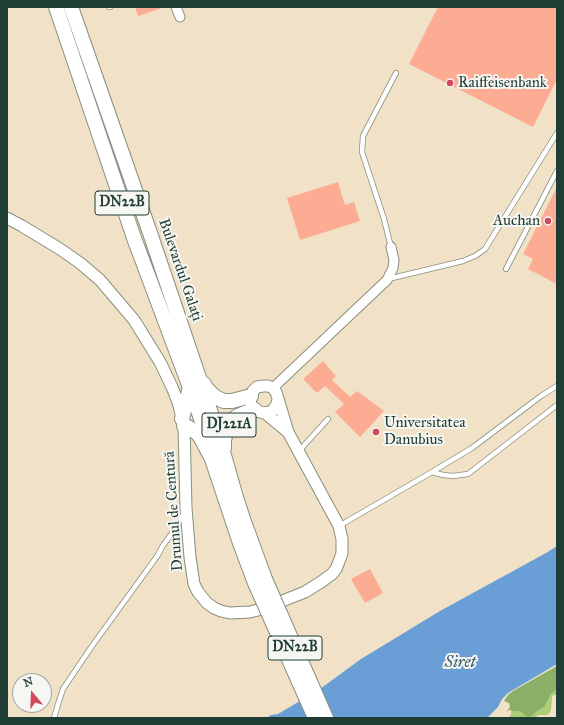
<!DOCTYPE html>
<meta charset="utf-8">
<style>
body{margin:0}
#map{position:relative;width:564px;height:725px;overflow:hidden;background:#f1e1c6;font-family:"IM FELL Great Primer",serif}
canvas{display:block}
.frame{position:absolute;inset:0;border:8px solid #1f3d34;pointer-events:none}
.north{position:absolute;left:12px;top:673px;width:40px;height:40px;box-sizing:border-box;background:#f6f6f2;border:1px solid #a0aca6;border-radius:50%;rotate:341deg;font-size:11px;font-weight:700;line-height:16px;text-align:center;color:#1f3d34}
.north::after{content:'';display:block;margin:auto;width:14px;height:18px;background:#d1495b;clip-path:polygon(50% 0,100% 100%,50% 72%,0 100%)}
</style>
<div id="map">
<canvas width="564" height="725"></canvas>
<div class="frame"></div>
<div class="north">N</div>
</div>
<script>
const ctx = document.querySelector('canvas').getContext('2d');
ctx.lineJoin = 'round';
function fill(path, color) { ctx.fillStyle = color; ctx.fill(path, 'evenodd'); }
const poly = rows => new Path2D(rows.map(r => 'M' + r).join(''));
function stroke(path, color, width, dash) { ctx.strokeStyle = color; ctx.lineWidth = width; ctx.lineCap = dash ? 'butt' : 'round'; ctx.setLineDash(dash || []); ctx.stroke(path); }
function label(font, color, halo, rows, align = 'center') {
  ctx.font = font + ' "IM FELL Great Primer",serif'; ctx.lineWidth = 4; ctx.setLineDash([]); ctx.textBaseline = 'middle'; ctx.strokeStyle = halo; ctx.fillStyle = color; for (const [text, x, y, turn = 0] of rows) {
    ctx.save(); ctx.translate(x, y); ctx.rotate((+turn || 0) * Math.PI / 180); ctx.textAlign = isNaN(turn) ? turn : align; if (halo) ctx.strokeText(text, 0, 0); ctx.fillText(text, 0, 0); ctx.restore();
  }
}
const green = poly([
 [557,689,557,694,552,696,551,709,550,713,547,715,539,715,534,718,509,718,511,714,511,710,513,711,521,711,526,716,534,714,536,712,546,705,551,694]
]);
const forest = poly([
 [557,666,557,689,551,694,545,706,536,712,534,714,529,717,526,716,520,711,513,711,511,710,506,711,509,709,510,706,509,703,504,701,508,695,513,691]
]);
const water = poly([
 [557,546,557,664,508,693,502,699,498,707,487,718,267,718,271,715,278,714,320,689,361,659,440,611,546,553]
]);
const building = poly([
 [135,7,162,7,162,8,138,16],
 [438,7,557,7,557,79,533,127,409,64],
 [338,182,345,205,354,202,360,221,300,240,287,198],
 [557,187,557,284,528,269,533,259,523,254],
 [323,361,336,376,332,380,350,397,357,391,384,411,360,437,335,412,344,404,325,386,317,393,303,379],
 [370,569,383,593,365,603,351,579]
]);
const service = poly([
 [109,7,110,7],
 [391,247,384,219,362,152,363,136,396,73],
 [506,269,557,171],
 [388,279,463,261,475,256,485,249,557,133],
 [299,451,328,419],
 [432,472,443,475,453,476,468,474,557,405],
 [339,526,432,472,472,448,541,396,557,386],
 [54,718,59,701,63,689,92,646,158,555,162,547,175,529,184,513]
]);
const minor = poly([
 [176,7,180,17],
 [273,388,387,280,393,268,394,260,391,247]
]);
const tertiary = poly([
 [7,218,22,226,60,249,80,263,100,280,134,320,160,362,172,387,178,402,184,426,186,508,190,557,194,584,198,592,207,603,214,608,221,611,230,613,250,612,262,609,305,592,321,582,332,574,336,569,340,559,342,553,342,539,339,526,288,432,276,392,273,388,268,386,263,386,257,387,253,391,251,396,250,401,252,406,255,410,260,412,265,413,272,411,276,406,278,400],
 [265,413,288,432]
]);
const primary = poly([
 [56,7,134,238,195,401,207,437,212,459],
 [71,7,150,233,218,434,235,494,243,519,265,579],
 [204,384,206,388,215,397,224,401,232,401,251,396],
 [182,419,190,387],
 [184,426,188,427,197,433,201,438,212,459,240,543,255,583],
 [224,448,224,441,226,431,230,423,236,417,245,413,255,410]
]);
const primaryBridge = poly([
 [265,579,326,718],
 [255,583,315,718]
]);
const markers = [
 [450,83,4,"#d1495b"],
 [548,221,4,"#d1495b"],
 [376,432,4,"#d1495b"]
];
const shields = [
 [122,203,54],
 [229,425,54],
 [295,648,54]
];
const shieldNames = [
 ["DN22B",122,203],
 ["DJ221A",229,425],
 ["DN22B",295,648]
];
const poiNames = [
 ["Raiffeisenbank",458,83],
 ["Auchan",540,221,"right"],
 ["Universitatea",384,423],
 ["Danubius",384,440]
];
const streetNames = [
 ["Bulevardul Galați",180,270,71],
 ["Drumul de Centură",174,511,-94]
];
const waterNames = [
 ["Siret",460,663]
];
fill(green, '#accd75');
fill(forest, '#89b066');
fill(water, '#699ed6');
fill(building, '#fcac93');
stroke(service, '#888f7d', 6);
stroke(minor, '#888f7d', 11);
stroke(tertiary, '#888f7d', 13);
stroke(primary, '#888f7d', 16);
stroke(service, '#fff', 4.5);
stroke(minor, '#fff', 9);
stroke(tertiary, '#fff', 11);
stroke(primary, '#fff', 14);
stroke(primaryBridge, '#888f7d', 16, []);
stroke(primaryBridge, '#fff', 14);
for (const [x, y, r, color] of markers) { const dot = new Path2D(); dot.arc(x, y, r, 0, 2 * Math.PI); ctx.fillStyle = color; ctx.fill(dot); stroke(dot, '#f6f6f2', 1.5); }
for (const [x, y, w] of shields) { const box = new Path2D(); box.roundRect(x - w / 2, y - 12, w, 24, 3); ctx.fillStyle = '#f6f6f2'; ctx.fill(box); stroke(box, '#1f3d34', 1); }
label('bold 14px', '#1f3d34', null, shieldNames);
label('15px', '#1f3d34', '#f6f6f2', poiNames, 'left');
label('15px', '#1f3d34', '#f6f6f2', streetNames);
label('italic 16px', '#355a65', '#f6f6f2', waterNames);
</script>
